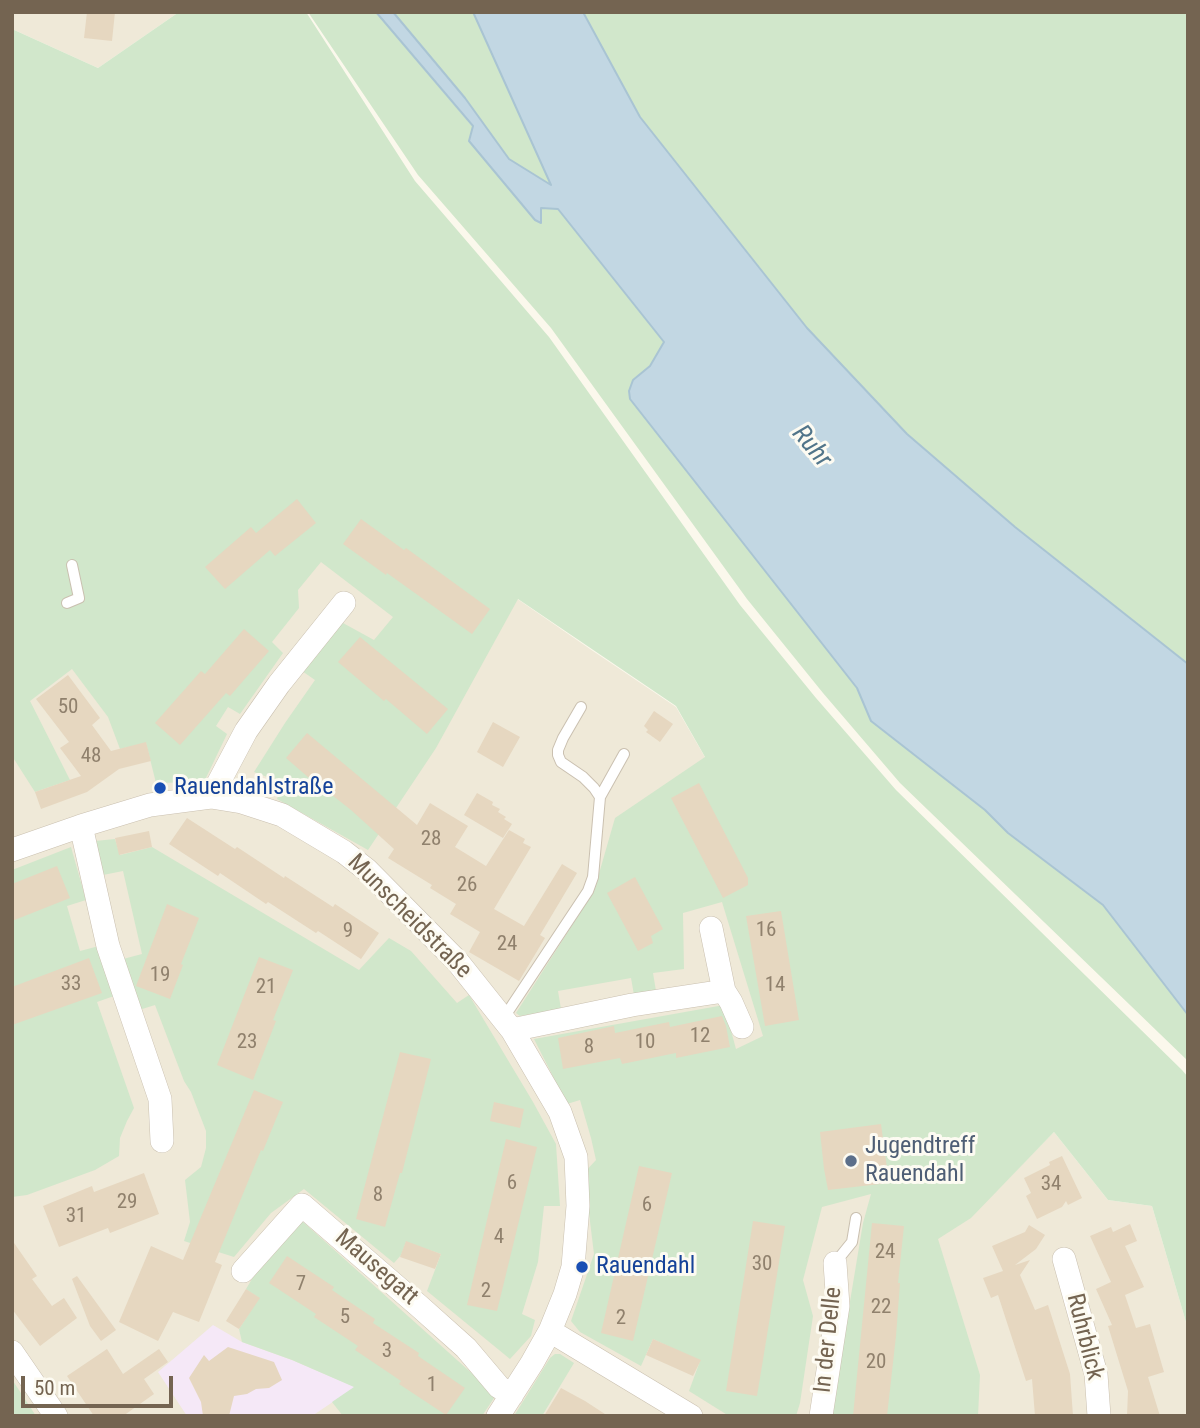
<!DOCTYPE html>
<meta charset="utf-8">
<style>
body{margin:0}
#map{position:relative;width:1200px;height:1428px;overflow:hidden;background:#fbf8ec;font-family:"Roboto Condensed",sans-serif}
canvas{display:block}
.frame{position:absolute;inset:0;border:14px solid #746451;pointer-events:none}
.scale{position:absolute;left:21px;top:1376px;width:152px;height:32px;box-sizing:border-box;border:4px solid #746451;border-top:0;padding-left:9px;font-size:21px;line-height:24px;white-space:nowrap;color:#746451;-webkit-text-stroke:5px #fdfbf2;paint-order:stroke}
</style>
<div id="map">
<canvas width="1200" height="1428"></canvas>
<div class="frame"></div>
<div class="scale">50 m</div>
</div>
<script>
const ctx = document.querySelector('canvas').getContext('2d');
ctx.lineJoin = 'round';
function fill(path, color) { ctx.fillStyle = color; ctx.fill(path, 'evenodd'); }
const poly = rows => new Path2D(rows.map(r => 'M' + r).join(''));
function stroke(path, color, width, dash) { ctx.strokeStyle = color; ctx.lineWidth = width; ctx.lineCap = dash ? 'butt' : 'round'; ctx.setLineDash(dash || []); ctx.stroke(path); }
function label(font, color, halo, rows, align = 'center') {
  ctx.font = font + ' "Roboto Condensed",sans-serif'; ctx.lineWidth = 6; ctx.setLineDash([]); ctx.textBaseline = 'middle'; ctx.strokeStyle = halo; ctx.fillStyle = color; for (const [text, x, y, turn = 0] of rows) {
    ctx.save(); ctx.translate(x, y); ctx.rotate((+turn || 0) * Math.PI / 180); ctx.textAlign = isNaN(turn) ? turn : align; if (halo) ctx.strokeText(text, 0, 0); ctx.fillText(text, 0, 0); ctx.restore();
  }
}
const residential = poly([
 [12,12,179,12,98,68,12,29],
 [171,466,487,578,590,649,676,707,970,1217,1054,1132,1108,1200,1152,1206,1188,1329,1188,1416,12,1416,12,652]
]);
const education = poly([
 [213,1325,242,1342,292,1360,355,1387,312,1416,187,1416,158,1372]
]);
const green = poly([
 [179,12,306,12,415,181,549,337,740,605,816,698,896,790,1182,1070,1188,1077,1188,1329,1152,1206,1108,1200,1054,1132,971,1218,938,1239,980,1375,978,1416,831,1416,863,1223,871,1194,822,1207,803,1280,813,1316,800,1403,796,1416,729,1416,689,1391,700,1361,653,1339,641,1366,580,1332,571,1321,594,1254,584,1173,596,1160,591,1138,580,1100,567,1104,534,1039,724,1005,736,1049,763,1036,722,902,683,913,684,969,653,973,656,991,634,995,631,978,558,991,561,1009,520,1016,516,1013,594,891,615,818,705,757,676,706,518,599,436,748,368,850,277,799,283,783,254,772,285,723,315,680,302,671,343,623,374,640,393,617,321,562,298,590,299,608,272,642,283,653,240,714,228,707,216,726,227,734,204,782,156,783,146,743,120,749,108,717,72,669,30,701,70,780,35,792,12,756,12,29,98,68],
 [308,12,376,12,541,208,558,209,664,342,650,366,633,380,629,391,630,399,858,688,871,721,985,810,1008,833,1103,905,1188,1015,1188,1061,900,783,823,693,747,599,551,328,418,175],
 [393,12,473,12,552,186,509,159,465,98],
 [583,12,1188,12,1188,664,1015,527,907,434,807,328,640,117],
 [115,839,120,855,152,847,359,970,389,938,411,951,457,1003,469,995,533,1102,556,1144,560,1206,544,1206,538,1262,522,1314,535,1320,531,1336,510,1359,427,1291,441,1254,406,1242,401,1255,394,1263,304,1189,271,1213,234,1257,184,1241,190,1222,185,1180,201,1167,206,1148,206,1131,191,1092,184,1081,155,1005,139,1010,123,959,142,954,123,871,103,875,95,841],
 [71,847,86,900,67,906,80,951,99,946,114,996,97,1002,134,1108,127,1121,120,1138,119,1156,95,1170,27,1195,12,1197,12,870],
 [302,1221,496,1395,482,1416,343,1416,332,1402,354,1387,292,1360,242,1342,239,1329,259,1298,246,1289,258,1269],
 [555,1354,560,1354,574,1363,542,1416,514,1416,550,1358],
 [13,1381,36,1416,12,1416]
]);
const water = poly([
 [376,12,393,12,465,98,509,159,551,185,473,12,583,12,640,117,807,328,907,434,1015,527,1188,664,1188,1015,1103,905,1008,833,985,810,871,721,857,688,630,399,629,391,633,380,650,366,664,342,558,209,541,208,541,223,535,220,469,141,473,126,376,12]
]);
const building = poly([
 [87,12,115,12,112,41,84,38],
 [297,499,316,523,275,556,270,550,225,589,205,567,251,527,256,533],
 [361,519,404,550,406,548,490,609,472,634,387,573,386,575,343,544],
 [244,629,269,651,230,696,226,693,180,745,155,723,201,671,205,674],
 [360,637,448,709,427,734,386,699,384,701,338,662],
 [68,675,100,718,92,725,111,751,146,742,151,761,119,769,87,792,41,809,35,792,81,776,60,748,69,742,36,699],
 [654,711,673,724,660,742,646,732,648,730,644,726],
 [493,722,520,737,503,767,477,752],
 [307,733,417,825,430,803,468,826,455,847,486,866,509,830,525,839,523,843,531,847,494,909,524,926,562,864,577,873,540,935,545,938,519,981,469,952,480,932,450,914,456,904,430,888,432,885,388,858,394,849,351,810,332,795,331,797,286,758],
 [699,783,748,878,748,885,723,898,671,798],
 [477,793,493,802,492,805,500,809,498,812,506,817,504,819,512,824,503,838,464,815],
 [187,818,235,849,237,847,284,878,285,876,333,907,335,904,379,933,361,959,318,931,316,933,268,902,266,904,220,873,218,876,169,844],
 [149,831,152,847,119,855,115,838],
 [57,866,70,898,12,921,12,884],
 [635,877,663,929,651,936,653,943,638,951,607,893],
 [167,904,199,918,181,964,183,965,170,999,136,986],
 [781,911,799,1020,765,1026,746,916],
 [259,957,293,970,273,1020,276,1021,253,1080,217,1065],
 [89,958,102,993,12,1025,12,987],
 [722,1016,726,1026,730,1047,676,1058,676,1053,622,1064,620,1058,563,1069,558,1038,614,1026,615,1033,669,1022,670,1027],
 [400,1052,431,1059,402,1173,400,1173,385,1227,356,1219],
 [254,1090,283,1102,263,1151,261,1150,215,1262,222,1265,199,1322,173,1312,158,1341,119,1322,151,1246,183,1260],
 [494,1102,524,1109,520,1128,490,1121],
 [881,1124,889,1183,828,1190,824,1169,820,1132],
 [506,1139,537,1147,497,1311,467,1305],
 [1062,1156,1082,1198,1068,1205,1066,1201,1062,1207,1037,1219,1026,1196,1031,1193,1024,1178,1050,1165,1049,1162],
 [639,1166,672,1173,633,1341,601,1333],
 [144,1173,159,1214,110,1233,108,1228,59,1247,43,1206,92,1186,94,1192],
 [753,1221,785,1226,757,1396,726,1391],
 [872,1223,904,1226,898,1283,900,1283,896,1336,887,1416,853,1416],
 [1130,1224,1137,1241,1125,1246,1144,1287,1125,1295,1136,1328,1150,1324,1164,1372,1148,1377,1160,1416,1127,1416,1128,1391,1108,1326,1112,1325,1096,1289,1111,1282,1090,1236,1111,1227,1113,1232],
 [1029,1225,1045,1235,1036,1249,1015,1265,1030,1260,1020,1275,1035,1310,1048,1305,1070,1374,1073,1416,1035,1416,1032,1379,1026,1381,998,1295,991,1298,983,1278,1003,1271,992,1246,1025,1232],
 [12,1240,37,1276,32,1279,52,1306,64,1298,77,1318,40,1346,12,1309],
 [406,1241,441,1254,435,1269,400,1257],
 [287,1256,334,1287,332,1290,375,1319,373,1323,419,1353,418,1356,465,1388,446,1415,399,1384,401,1381,355,1350,358,1346,314,1317,316,1314,269,1283],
 [77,1276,116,1330,101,1341,90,1326,72,1279],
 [246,1289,260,1298,239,1329,226,1321],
 [653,1339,701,1360,693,1376,646,1355],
 [228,1347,274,1362,282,1380,269,1388,256,1389,247,1394,234,1396,229,1416,203,1416,201,1402,189,1378,204,1355,209,1361],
 [107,1349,123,1374,159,1349,168,1362,144,1379,154,1394,123,1416,94,1416,67,1376],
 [561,1388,585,1401,608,1416,544,1416]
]);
const service = poly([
 [67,603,79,598,72,565],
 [581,707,563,738,558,750,558,755,561,762,583,777,594,788,600,797],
 [503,1019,588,891,593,877,600,797,624,754],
 [835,1263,852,1242,856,1218]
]);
const minor = poly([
 [211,797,246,731,279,684,344,603],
 [81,826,108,946,160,1099,162,1141],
 [12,850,81,826,150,805,211,797,242,802,282,815,344,852,367,870,457,961,512,1030,560,1112,576,1157,578,1206,573,1267,565,1294,550,1331,532,1363,498,1416],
 [711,928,724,991],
 [512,1030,632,1005,724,991,731,1002,742,1027],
 [1064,1259,1096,1374,1099,1416],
 [243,1271,302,1205,419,1306,466,1348,499,1387,512,1395],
 [550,1331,691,1416],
 [12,1352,56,1416],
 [821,1416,838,1306,835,1263]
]);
const markers = [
 [160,788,7,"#1a4fb4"],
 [851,1161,7,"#5c6f8a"],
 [582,1267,7,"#1a4fb4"]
];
const numberNames = [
 ["50",68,708],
 ["48",91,757],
 ["28",431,840],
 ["26",467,886],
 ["16",766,931],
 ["9",348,932],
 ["24",507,945],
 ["19",160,976],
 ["33",71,985],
 ["14",775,986],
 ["21",266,988],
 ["12",700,1037],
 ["23",247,1043],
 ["10",645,1043],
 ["8",589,1048],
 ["6",512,1184],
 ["34",1051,1185],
 ["8",378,1196],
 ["29",127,1203],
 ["6",647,1206],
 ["31",76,1217],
 ["4",499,1238],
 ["24",885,1253],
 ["30",762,1265],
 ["7",301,1285],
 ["2",486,1292],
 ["22",881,1308],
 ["5",345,1318],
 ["2",621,1319],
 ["3",387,1352],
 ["20",876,1363],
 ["1",432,1386]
];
const transitNames = [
 ["Rauendahlstraße",174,788],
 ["Rauendahl",596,1267]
];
const streetNames = [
 ["Munscheidstraße",409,917,45],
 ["Mausegatt",376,1268,41],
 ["Ruhrblick",1084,1337,76],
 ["In der Delle",829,1340,-84]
];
const serviceNames = [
 ["Jugendtreff",865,1147],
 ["Rauendahl",865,1175]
];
const waterNames = [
 ["Ruhr",811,447,50]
];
fill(residential, '#efe9d8');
fill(education, '#f5e8f7');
fill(green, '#d1e7cb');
fill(water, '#c2d7e3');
stroke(water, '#a9c4d3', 2);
fill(building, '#e6d7c0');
stroke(service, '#cac0b0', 12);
stroke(minor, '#cac0b0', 24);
stroke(service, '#fff', 10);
stroke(minor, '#fff', 23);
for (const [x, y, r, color] of markers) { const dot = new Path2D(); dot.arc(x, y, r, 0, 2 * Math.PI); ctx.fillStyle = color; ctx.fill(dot); stroke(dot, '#fdfbf2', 2.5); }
label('21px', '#90816d', null, numberNames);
label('24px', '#164399', '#fdfbf2', transitNames, 'left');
label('24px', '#746451', '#fdfbf2', streetNames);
label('24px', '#4e5e75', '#fdfbf2', serviceNames, 'left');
label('italic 26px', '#51758a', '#fdfbf2', waterNames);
</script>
